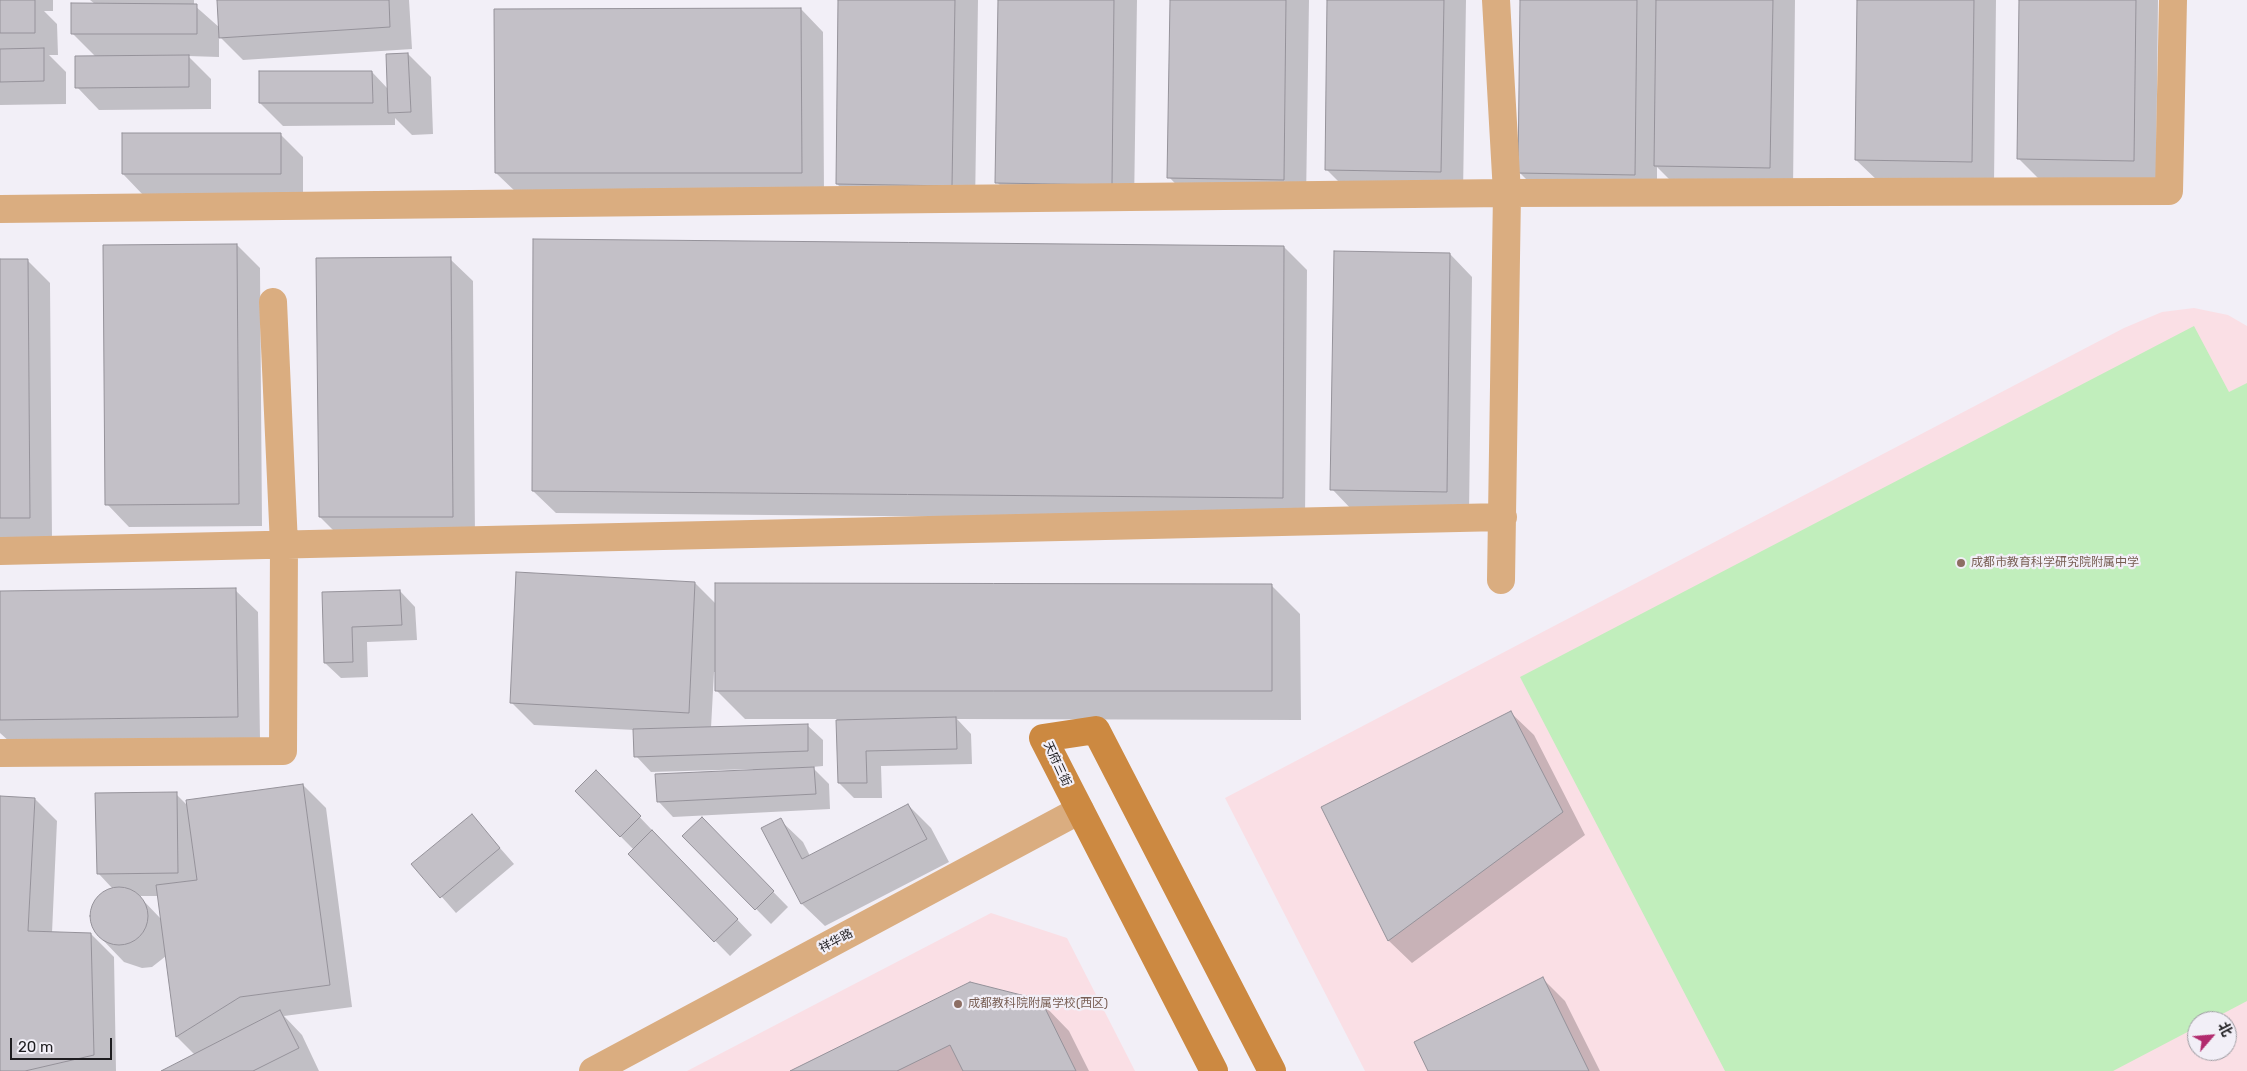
<!DOCTYPE html>
<meta charset="utf-8">
<style>
body{margin:0}
#map{position:relative;width:2247px;height:1071px;overflow:hidden;background:#f2eff7;font-family:Rubik,"Noto Sans SC",sans-serif}
canvas{display:block}
.north{position:absolute;left:2187px;top:1011px;width:50px;height:50px;box-sizing:border-box;background:#f2eff7;border:1px solid #9d9ba1;border-radius:50%;rotate:63deg;font-size:14px;font-weight:700;line-height:20px;text-align:center;color:#1e1d20}
.north::after{content:'';display:block;margin:auto;width:18px;height:22px;background:#b22b6e;clip-path:polygon(50% 0,100% 100%,50% 72%,0 100%)}
.scale{position:absolute;left:10px;top:1038px;width:102px;height:22px;box-sizing:border-box;border:2px solid #1e1d20;border-top:0;padding-left:6px;font-size:15px;line-height:18px;white-space:nowrap;color:#1e1d20;-webkit-text-stroke:4px #f2eff7;paint-order:stroke}
</style>
<div id="map">
<canvas width="2247" height="1071"></canvas>
<div class="north">北</div>
<div class="scale">20 m</div>
</div>
<script>
const ctx = document.querySelector('canvas').getContext('2d');
ctx.lineJoin = 'round';
function fill(path, color) { ctx.fillStyle = color; ctx.fill(path, 'evenodd'); }
const poly = rows => new Path2D(rows.map(r => 'M' + r).join(''));
function stroke(path, color, width, dash) { ctx.strokeStyle = color; ctx.lineWidth = width; ctx.lineCap = dash ? 'butt' : 'round'; ctx.setLineDash(dash || []); ctx.stroke(path); }
function label(font, color, halo, rows, align = 'center') {
  ctx.font = font + ' Rubik,"Noto Sans SC",sans-serif'; ctx.lineWidth = 4.5; ctx.setLineDash([]); ctx.textBaseline = 'middle'; ctx.strokeStyle = halo; ctx.fillStyle = color; for (const [text, x, y, turn = 0] of rows) {
    ctx.save(); ctx.translate(x, y); ctx.rotate((+turn || 0) * Math.PI / 180); ctx.textAlign = isNaN(turn) ? turn : align; if (halo) ctx.strokeText(text, 0, 0); ctx.fillText(text, 0, 0); ctx.restore();
  }
}
const education = poly([
 [2194,308,2228,315,2247,326,2247,1071,1365,1071,1225,798,2124,328,2162,312],
 [2197,1021,2227,1021,2227,1051,2197,1051],
 [991,913,1067,938,1135,1071,687,1071]
]);
const green = poly([
 [2194,326,2229,392,2247,383,2247,1001,2209,1021,2197,1021,2197,1027,2113,1071,1725,1071,1520,677]
]);
const shadow = poly([
 [0,0,53,0,53,11,44,11,57,24,58,55,49,55,66,72,66,104,0,105],
 [90,0,194,0,194,5,220,28,218,0,409,0,412,49,243,60,219,36,219,57,188,56,211,79,211,109,99,110,77,87,96,57,72,33,95,4],
 [840,0,978,0,975,208,860,206,837,184],
 [999,0,1137,0,1134,207,1019,205,997,182],
 [1171,0,1309,0,1306,202,1191,200,1169,177],
 [1328,0,1466,0,1463,194,1349,192,1326,169],
 [1522,0,1795,0,1793,190,1678,188,1657,167,1657,198,1542,195,1519,172],
 [1859,0,1996,0,1994,184,1879,182,1856,160],
 [2020,0,2158,0,2156,183,2041,181,2018,158],
 [801,9,823,32,824,195,519,195,496,173],
 [408,54,431,77,433,134,412,135,395,118,395,125,283,126,260,103,372,72,388,89],
 [280,134,303,157,303,197,145,197,123,174],
 [237,245,260,268,262,526,129,527,107,504],
 [1284,247,1307,270,1305,520,556,513,533,491],
 [1450,254,1472,277,1469,514,1354,512,1332,489],
 [450,259,473,281,475,539,343,540,320,517],
 [0,260,27,260,50,283,52,540,0,541],
 [695,583,716,604,1271,585,1300,614,1301,720,957,719,971,734,972,764,881,766,882,798,854,798,839,783,837,719,745,719,716,690,716,672,714,672,711,728,807,725,823,740,823,766,812,767,829,784,830,809,673,817,658,801,753,771,753,769,651,772,636,756,635,730,534,725,511,702],
 [235,590,258,612,260,739,10,742,0,733,0,593],
 [400,591,415,607,417,640,367,642,368,677,341,678,325,663,323,594],
 [1511,713,1534,735,1585,835,1412,963,1389,941,1322,807],
 [303,785,326,808,352,1007,284,1016,302,1035,319,1071,163,1071,195,1055,177,1037,166,956,152,967,142,968,124,962,101,938,94,930,91,911,101,895,113,889,98,873,176,794,188,806],
 [139,896,158,896,161,919],
 [611,787,752,935,730,956,630,854,634,850,576,791],
 [0,797,35,799,57,821,52,933,91,934,114,957,116,1071,0,1071],
 [908,805,931,828,949,862,825,926,802,904,763,828,780,820,803,842,810,856],
 [471,815,514,864,456,913,413,864],
 [702,819,788,907,771,924,684,836],
 [1543,979,1565,1001,1600,1071,1430,1071],
 [1040,1001,1069,1031,1089,1071,793,1071]
]);
const building = poly([
 [0,0,35,0,35,33,0,33,0,0],
 [217,0,389,0,390,27,219,38,217,0],
 [838,0,955,0,952,186,836,184,838,0],
 [998,0,1114,0,1112,185,995,183,998,0],
 [1170,0,1286,0,1284,180,1167,178,1170,0],
 [1327,0,1444,0,1441,172,1325,170,1327,0],
 [1520,0,1637,0,1635,175,1518,173,1520,0],
 [1656,0,1773,0,1770,168,1654,166,1656,0],
 [1857,0,1974,0,1972,162,1855,160,1857,0],
 [2019,0,2136,0,2134,161,2017,159,2019,0],
 [71,3,197,4,197,34,71,34,71,3],
 [801,8,802,173,495,173,494,9,801,8],
 [44,48,44,81,0,82,0,49,44,48],
 [408,53,411,112,388,113,386,54,408,53],
 [189,55,189,87,75,88,75,56,189,55],
 [259,71,372,71,373,103,259,103,259,71],
 [122,133,281,133,281,174,122,174,122,133],
 [533,239,1284,246,1283,498,532,491,533,239],
 [237,244,239,504,105,505,103,245,237,244],
 [1334,251,1450,253,1447,492,1330,490,1334,251],
 [451,257,453,517,319,517,316,258,451,257],
 [0,259,28,259,30,518,0,518,0,259],
 [516,572,695,582,689,713,510,703,516,572],
 [715,583,1272,584,1272,691,715,691,715,583],
 [236,588,238,717,0,720,0,591,236,588],
 [400,590,402,625,352,627,353,662,324,663,322,592,400,590],
 [1511,711,1563,812,1388,941,1321,807,1511,711],
 [956,717,957,749,866,751,867,783,838,783,836,720,956,717],
 [808,724,808,751,634,757,633,729,808,724],
 [814,767,816,794,657,802,655,774,814,767],
 [596,770,641,816,620,837,575,791,596,770],
 [303,784,330,985,240,997,176,1037,156,885,197,880,186,800,303,784],
 [177,792,178,873,97,874,95,793,177,792],
 [0,796,35,798,28,931,91,933,94,1055,25,1071,0,1071,0,796],
 [908,804,927,839,801,904,761,828,781,818,802,859,908,804],
 [472,814,500,848,440,898,411,864,472,814],
 [702,817,774,891,755,910,682,836,702,817],
 [652,830,738,919,714,942,628,854,652,830],
 '90 916a29 29 0 1 1 58 0a29 29 0 1 1-58 0Z',
 [1543,977,1589,1071,1428,1071,1414,1042,1543,977],
 [970,982,1041,1000,1076,1071,963,1071,950,1045,897,1071,790,1071,970,982],
 [280,1010,299,1048,253,1071,161,1071,280,1010]
]);
const street = poly([
 [1496,0,1507,193,1501,580],
 [0,209,1507,193,2169,191,2173,0],
 [0,551,1503,517],
 [0,753,283,751,284,545,273,302],
 [593,1071,1080,810]
]);
const secondary = poly([
 [1214,1071,1043,738,1096,730,1272,1071]
]);
const markers = [
 [1961,563,5,"#8d6e63"],
 [958,1004,5,"#8d6e63"]
];
const educationNames = [
 ["成都市教育科学研究院附属中学",1971,563],
 ["成都教科院附属学校(西区)",968,1004]
];
const streetNames = [
 ["天府三街",1057,764,65],
 ["祥华路",836,941,-28]
];
fill(education, '#fadfe5');
fill(green, '#c1eebc');
fill(shadow, '#0003');
fill(building, '#c3c0c7');
stroke(building, '#95929a', 1);
stroke(street, '#daad80', 28);
stroke(secondary, '#cc8941', 28);
for (const [x, y, r, color] of markers) { const dot = new Path2D(); dot.arc(x, y, r, 0, 2 * Math.PI); ctx.fillStyle = color; ctx.fill(dot); stroke(dot, '#f2eff7', 2); }
label('12px', '#785e54', '#f2eff7', educationNames, 'left');
label('12px', '#1e1d20', '#f2eff7', streetNames);
</script>
